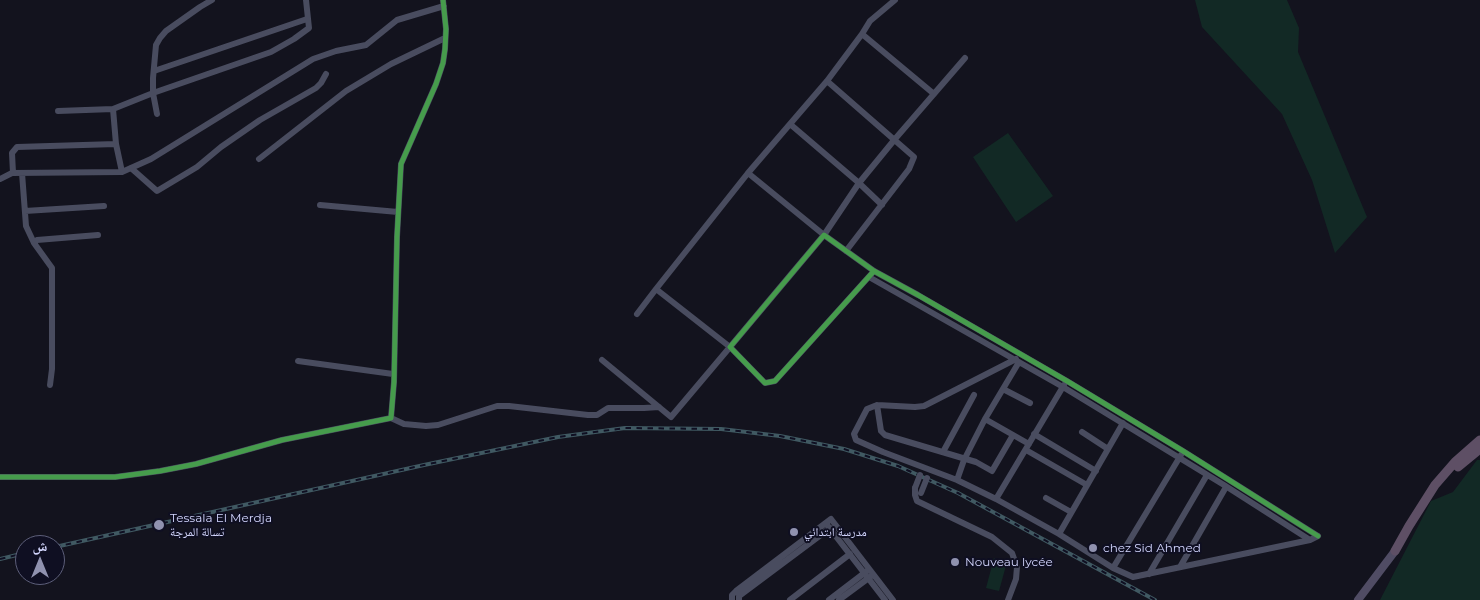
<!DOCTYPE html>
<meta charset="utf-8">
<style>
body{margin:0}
#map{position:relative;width:1480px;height:600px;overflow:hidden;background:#13131e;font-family:Montserrat,"Noto Naskh Arabic",sans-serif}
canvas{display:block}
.north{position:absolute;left:15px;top:535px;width:50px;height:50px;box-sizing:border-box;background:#0f0f22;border:1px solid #5d5f7a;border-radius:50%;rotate:0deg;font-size:14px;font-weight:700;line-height:20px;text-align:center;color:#d3d6fd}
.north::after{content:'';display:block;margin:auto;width:18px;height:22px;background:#9092af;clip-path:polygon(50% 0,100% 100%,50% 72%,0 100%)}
</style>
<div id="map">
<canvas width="1480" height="600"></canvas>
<div class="north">ش</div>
</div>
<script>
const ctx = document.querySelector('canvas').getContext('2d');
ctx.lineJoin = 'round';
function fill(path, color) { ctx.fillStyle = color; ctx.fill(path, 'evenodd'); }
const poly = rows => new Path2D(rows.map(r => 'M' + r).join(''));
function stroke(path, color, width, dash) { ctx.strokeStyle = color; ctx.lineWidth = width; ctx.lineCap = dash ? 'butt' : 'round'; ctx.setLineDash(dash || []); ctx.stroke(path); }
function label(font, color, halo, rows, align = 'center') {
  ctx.font = font + ' Montserrat,"Noto Naskh Arabic",sans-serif'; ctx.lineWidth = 4; ctx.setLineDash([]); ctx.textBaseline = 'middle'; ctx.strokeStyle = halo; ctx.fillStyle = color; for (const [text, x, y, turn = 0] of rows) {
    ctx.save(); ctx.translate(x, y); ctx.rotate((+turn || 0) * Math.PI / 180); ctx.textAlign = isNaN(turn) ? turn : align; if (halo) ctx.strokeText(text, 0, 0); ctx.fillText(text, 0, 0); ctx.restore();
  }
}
const green = poly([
 [1195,0,1287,0,1299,28,1298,52,1367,217,1335,253,1312,180,1282,114,1202,27],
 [1008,133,1053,196,1016,222,973,157],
 [1477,460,1480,460,1480,600,1380,600,1431,501,1453,492],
 [994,558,1007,562,999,591,986,588]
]);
const minor = poly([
 [862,34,870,21,895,0],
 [154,71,307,19],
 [827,81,914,157,909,169,846,251],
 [113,109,116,144,122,172],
 [58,111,113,109,153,93,271,52,294,39,309,28,306,0],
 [157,114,153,93,153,78,156,45,160,38,166,31,200,7,212,0],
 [790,124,859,183,824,235,748,173,790,124],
 [790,124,827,81,862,34,934,94],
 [259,159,346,91,391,64,445,38],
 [131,168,157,191,197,167,221,147,260,120,316,88,321,83,326,74],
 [13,173,12,153,17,147,116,144],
 [22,173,26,226,34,243,52,268,52,369,50,385],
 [0,179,12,173,122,172,151,159,313,59,336,51,366,45,397,20,444,6],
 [320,205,398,212],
 [882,205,859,183,895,139,965,58],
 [25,211,104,206],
 [34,243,37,240,98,235],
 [874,271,775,381,765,383,730,347,824,235,874,271,918,295,1067,381,1183,451,1318,536],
 [869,277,1063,387,1224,485,1310,540,1318,536],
 [637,314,656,289],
 [602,360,671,417,730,347,656,289,748,173],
 [298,361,393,374],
 [1064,385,996,499,1059,534,1113,568,1133,577,1310,540],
 [1003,389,1030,403],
 [877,405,881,431,885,435,976,462,992,471,1013,435],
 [391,418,404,424,426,426,438,425,497,406,509,406,588,415,597,415,608,408,644,408,659,407],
 [985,419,1029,444],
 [1082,432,1108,449],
 [1034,434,1096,471],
 [1026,450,1087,485],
 [943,452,974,395],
 [0,477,115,477,160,471,196,464,282,440,391,418,394,382,397,237,401,164,436,84,443,63,445,49,446,29,443,0],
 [957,480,883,452,856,440,854,434,867,409,877,405,915,407,924,406,1016,359],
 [915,488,915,495,917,501,992,537,1012,553,1017,567,1016,579,1008,600],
 [1046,498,1071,512],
 [996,499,957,480,964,460,985,419,1019,362],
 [828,526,885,600],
 [1059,534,1123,423],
 [1180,567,1226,487],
 [1113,568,1181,455],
 [1149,574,1207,475],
 [732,600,732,595,736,591,831,519,893,600],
 [739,600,739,596,830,528],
 [790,600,850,554],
 [829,600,867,571],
 [839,600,870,577]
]);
const major = poly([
 [1358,600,1395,551]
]);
const highway = poly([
 [1458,467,1480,449],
 [1395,551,1409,526,1435,485,1455,462,1480,440]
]);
const rail = poly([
 [55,547,424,465,558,437,625,428,721,429,780,436,844,449,898,466,958,493,1155,600],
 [0,559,25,553]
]);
const minorBridge = poly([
 [915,488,920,475],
 [921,493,927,478]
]);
const cycleway = poly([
 [874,271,775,381,765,383,730,347,824,235,874,271,918,295,1067,381,1183,451,1318,536],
 [0,477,115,477,160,471,196,464,282,440,391,418,394,382,397,237,401,164,436,84,443,63,445,49,446,29,443,0]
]);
const markers = [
 [159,525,6,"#9092af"],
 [794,532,5,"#9092af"],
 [1093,548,5,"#9092af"],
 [955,562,5,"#9092af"]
];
const poiNames = [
 ["Tessala El Merdja",170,518],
 ["تسالة المرجة",170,532],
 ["مدرسة ابتدائي",804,532],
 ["chez Sid Ahmed",1103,548],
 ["Nouveau lycée",965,562]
];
fill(green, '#122925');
stroke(minor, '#494c5f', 6);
stroke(major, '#504c64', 8);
stroke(highway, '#5e4f65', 9);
stroke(rail, '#405962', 4);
stroke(rail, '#0f0f22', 2, [5.5]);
stroke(minorBridge, '#494c5f', 6);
stroke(cycleway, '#469c4c', 5);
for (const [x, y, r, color] of markers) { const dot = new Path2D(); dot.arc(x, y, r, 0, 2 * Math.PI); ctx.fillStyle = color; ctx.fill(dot); stroke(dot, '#0f0f22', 2); }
label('12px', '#d3d6fd', '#0f0f22', poiNames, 'left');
</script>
